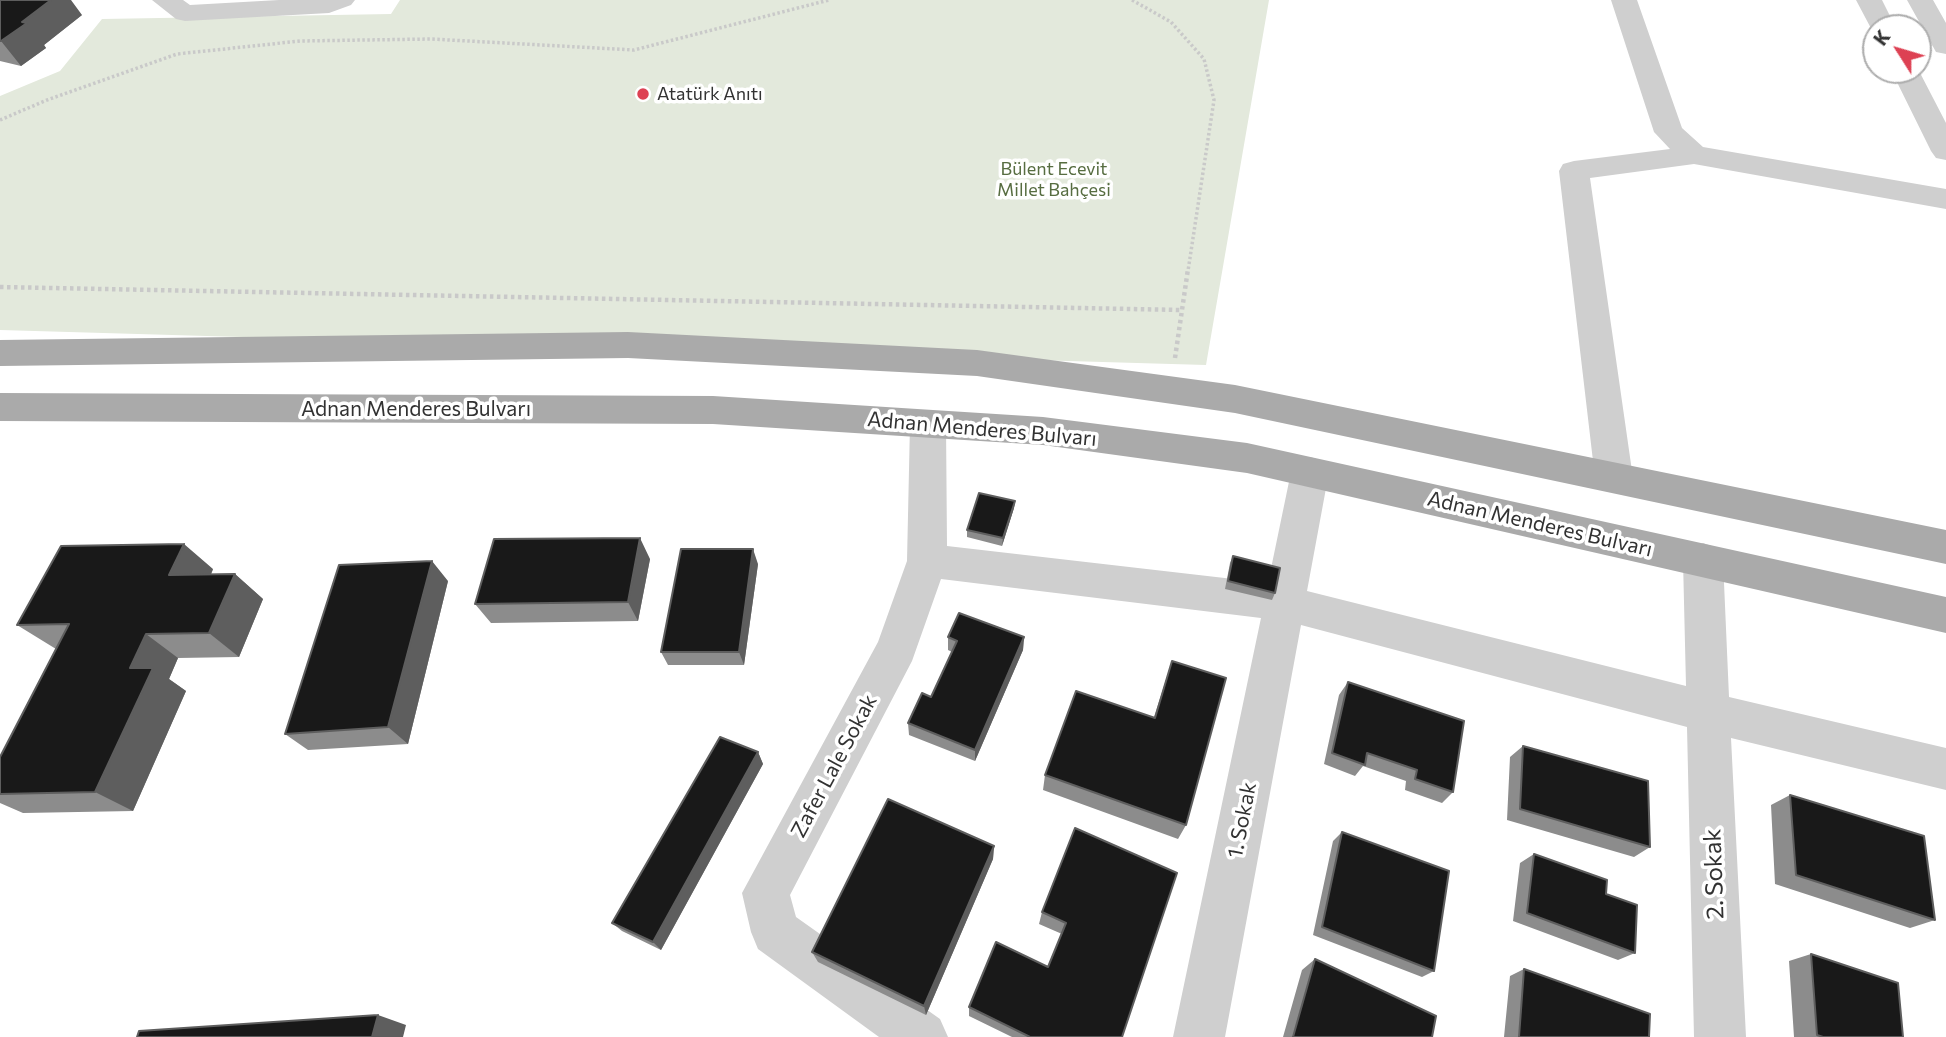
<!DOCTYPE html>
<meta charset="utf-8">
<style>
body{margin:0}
#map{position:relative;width:1946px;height:1037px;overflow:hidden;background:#fff;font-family:Commissioner,sans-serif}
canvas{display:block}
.north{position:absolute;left:1862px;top:14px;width:70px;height:70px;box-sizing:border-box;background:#fff;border:2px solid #adadad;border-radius:50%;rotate:307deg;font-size:19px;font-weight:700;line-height:28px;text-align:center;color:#323232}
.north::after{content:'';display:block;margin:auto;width:24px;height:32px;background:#dd4153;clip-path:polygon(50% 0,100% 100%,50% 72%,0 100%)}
</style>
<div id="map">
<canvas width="1946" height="1037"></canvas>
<div class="north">K</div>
</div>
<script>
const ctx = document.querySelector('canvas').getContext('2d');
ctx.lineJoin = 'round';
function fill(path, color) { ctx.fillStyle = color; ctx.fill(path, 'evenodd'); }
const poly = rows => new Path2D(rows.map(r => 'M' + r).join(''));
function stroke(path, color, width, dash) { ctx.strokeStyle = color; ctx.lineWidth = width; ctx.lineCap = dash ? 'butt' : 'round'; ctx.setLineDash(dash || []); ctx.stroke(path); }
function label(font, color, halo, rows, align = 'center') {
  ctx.font = font + ' Commissioner,sans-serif'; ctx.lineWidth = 7; ctx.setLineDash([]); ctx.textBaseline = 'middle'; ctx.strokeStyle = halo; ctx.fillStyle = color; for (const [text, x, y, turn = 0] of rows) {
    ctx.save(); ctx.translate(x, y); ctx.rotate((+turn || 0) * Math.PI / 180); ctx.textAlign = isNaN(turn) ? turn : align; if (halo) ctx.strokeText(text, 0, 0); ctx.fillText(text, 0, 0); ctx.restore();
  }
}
const green = poly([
 [400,0,1269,0,1206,365,0,330,0,96,60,71,102,19,391,14]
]);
const pathFar1 = poly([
 [1132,0,1171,22,1204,59,1214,100,1188,271],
 [0,120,47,100,177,54,300,41,431,39,634,50,829,0]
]);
const path = poly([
 [0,287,1182,310],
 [1175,358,1188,269]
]);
const minor = poly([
 [152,0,183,0,190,5,279,0,355,0,351,5,329,13,185,21,176,19,152,0],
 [1611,0,1637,0,1682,128,1703,147,1946,189,1946,209,1694,164,1590,178,1633,478,1627,489,1614,493,1601,489,1595,478,1559,171,1563,164,1574,161,1670,149,1654,132,1611,0],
 [1856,0,1882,0,1896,28,1876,28,1876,34,1874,34,1856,0],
 [1907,0,1933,0,1946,23,1946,54,1936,52,1907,0],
 [1918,69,1946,123,1946,160,1936,158,1931,151,1891,70,1918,69],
 [928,410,941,414,946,424,947,546,1268,583,1291,472,1297,461,1310,457,1323,461,1329,472,1307,591,1686,686,1683,560,1689,548,1703,543,1717,548,1723,560,1729,697,1946,748,1946,790,1731,738,1746,1037,1694,1037,1687,727,1301,625,1225,1037,1173,1037,1261,618,941,579,912,661,790,895,796,917,940,1019,948,1037,879,1037,758,949,751,932,742,893,878,642,907,561,910,424,915,414,928,410]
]);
const major = poly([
 [628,332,977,350,1235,385,1946,530,1946,564,1235,413,977,376,628,358,0,366,0,340,628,332],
 [0,393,713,396,1043,417,1247,443,1946,597,1946,633,1247,473,1043,445,713,424,0,421,0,393]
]);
const wall = poly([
 [0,0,82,15,44,45,46,48,21,66,0,61],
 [1015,501,1014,508,1002,546,967,537,967,530],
 [1233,556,1275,593,1272,600,1225,589,1230,563],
 [650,559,638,621,491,623,475,604],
 [758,564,744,665,668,665,661,652],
 [213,569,211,575,235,574,263,599,239,657,178,658,169,679,186,691,133,811,23,813,0,803,0,757,56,649,17,625],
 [448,581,408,744,308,750,285,734],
 [948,637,1024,637,1023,650,975,761,909,735,908,723,931,697,952,652,948,650],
 [1172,661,1186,825,1178,839,1043,790,1045,775,1154,717],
 [1348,682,1453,792,1442,803,1405,790,1406,781,1363,766,1355,776,1324,764,1339,695],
 [1523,746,1650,847,1634,857,1507,820,1510,757],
 [758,752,763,764,661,950,622,931,612,923],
 [1790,795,1935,920,1910,928,1775,884,1771,805],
 [1075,828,1122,1037,1012,1037,969,1016,969,1007,1048,967,1062,934,1039,924,1042,912],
 [1342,832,1434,971,1422,977,1313,935,1333,841],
 [994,846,993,859,926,1015,818,962,812,952],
 [1534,854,1606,894,1635,953,1618,960,1513,921,1520,863],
 [1811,954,1903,1037,1794,1037,1789,961],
 [1315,959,1432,1037,1283,1037,1302,970],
 [1524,969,1649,1037,1504,1037,1510,976]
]);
const shadedWall = poly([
 [51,0,71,0,82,15,44,45,46,48,21,66,1,41,22,22],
 [1015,501,1014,508,1002,546,1003,538],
 [640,538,650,559,638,621,628,602],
 [184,544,213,569,199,600,169,575],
 [753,549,758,564,744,665,739,652],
 [432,561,448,581,408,744,388,727],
 [235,574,263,599,239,657,209,633],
 [146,634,178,658,169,679,186,691,133,811,95,792,130,668],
 [1024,637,1023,650,975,761,975,750],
 [758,752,763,764,661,950,653,942],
 [994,846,993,859,926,1015,924,1006],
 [378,1015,406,1025,403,1037,372,1037]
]);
const building = poly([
 [0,0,51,0,22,22,27,23,1,41,0,41,0,0],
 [979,493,1015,501,1003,538,967,530,979,493],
 [640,538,628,602,475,604,494,539,640,538],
 [184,544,169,575,235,574,209,633,146,634,130,668,153,668,95,792,0,794,0,757,69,624,17,625,61,546,184,544],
 [681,549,753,549,739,652,661,652,681,549],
 [1233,556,1280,568,1275,593,1228,581,1233,556],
 [432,561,388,727,285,734,339,565,432,561],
 [959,613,1024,637,975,750,908,723,922,693,931,697,957,641,948,637,959,613],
 [1172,661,1226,678,1186,825,1045,775,1076,691,1155,718,1172,661],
 [1348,682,1464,721,1453,792,1415,779,1417,770,1367,753,1365,765,1332,753,1348,682],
 [720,737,758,752,653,942,612,923,720,737],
 [1523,746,1648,781,1650,847,1520,809,1523,746],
 [1790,795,1924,836,1935,920,1796,875,1790,795],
 [888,799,994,846,924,1006,812,952,888,799],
 [1075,828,1177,873,1122,1037,1030,1037,969,1007,996,942,1048,967,1066,923,1042,912,1075,828],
 [1342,832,1449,871,1434,971,1322,927,1342,832],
 [1534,854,1607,880,1606,894,1637,905,1635,953,1527,913,1534,854],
 [1811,954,1898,983,1903,1037,1823,1037,1817,1035,1811,954],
 [1315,959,1436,1016,1432,1037,1293,1037,1315,959],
 [1524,969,1650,1014,1649,1037,1519,1037,1524,969],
 [378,1015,372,1037,137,1037,139,1031,378,1015]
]);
const markers = [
 [643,94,7,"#dd4153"]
];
const farPoinames = [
 ["Atatürk Anıtı",657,94]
];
const farParknames = [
 ["Bülent Ecevit",1054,169],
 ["Millet Bahçesi",1054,190]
];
const streetNames = [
 ["Adnan Menderes Bulvarı",416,409],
 ["Adnan Menderes Bulvarı",982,429,5],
 ["Adnan Menderes Bulvarı",1540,524,13],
 ["Zafer Lale Sokak",834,766,-62],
 ["1. Sokak",1242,820,-79]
];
const nearStreetnames = [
 ["2. Sokak",1714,874,-92]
];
fill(green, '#e3e9dc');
stroke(pathFar1, '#c9c9c9', 3.5, [2.5, 2.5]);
stroke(path, '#c9c9c9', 4.5, [3.5, 3.5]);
fill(minor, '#cfcfcf');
fill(major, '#aaa');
fill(wall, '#8c8c8c');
fill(shadedWall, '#5e5e5e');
fill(building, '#191919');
stroke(building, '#5e5e5e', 2);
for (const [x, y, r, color] of markers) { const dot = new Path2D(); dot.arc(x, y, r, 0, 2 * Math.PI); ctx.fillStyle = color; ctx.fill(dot); stroke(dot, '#fff', 2.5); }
label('18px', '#323232', '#fff', farPoinames, 'left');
label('18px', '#576d41', '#fff', farParknames);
label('21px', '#323232', '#fff', streetNames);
label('24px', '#323232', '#fff', nearStreetnames);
</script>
